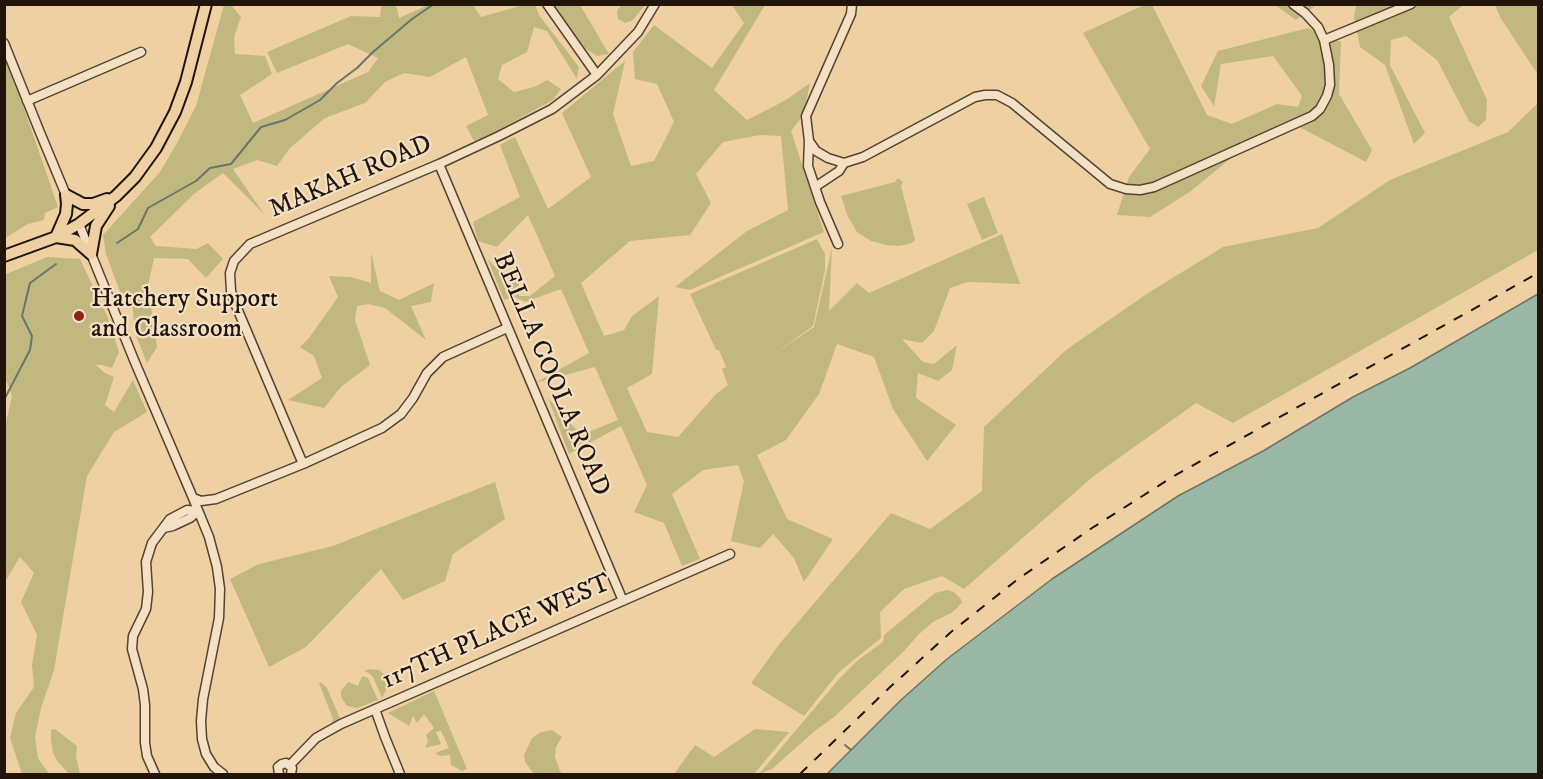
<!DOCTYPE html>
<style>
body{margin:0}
#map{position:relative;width:1543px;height:779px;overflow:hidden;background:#eed0a3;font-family:"IM FELL DW Pica",serif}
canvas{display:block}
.frame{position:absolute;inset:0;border:6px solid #20140b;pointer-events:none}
</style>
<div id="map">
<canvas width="1543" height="779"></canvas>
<div class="frame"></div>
</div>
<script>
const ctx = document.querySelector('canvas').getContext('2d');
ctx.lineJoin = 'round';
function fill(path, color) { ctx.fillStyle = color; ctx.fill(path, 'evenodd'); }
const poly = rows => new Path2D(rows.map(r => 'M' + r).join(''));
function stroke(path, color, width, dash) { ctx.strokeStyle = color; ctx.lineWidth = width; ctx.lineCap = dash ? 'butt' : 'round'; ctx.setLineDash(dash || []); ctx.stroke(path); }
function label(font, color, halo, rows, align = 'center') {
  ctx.font = font + ' "IM FELL DW Pica",serif'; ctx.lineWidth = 4.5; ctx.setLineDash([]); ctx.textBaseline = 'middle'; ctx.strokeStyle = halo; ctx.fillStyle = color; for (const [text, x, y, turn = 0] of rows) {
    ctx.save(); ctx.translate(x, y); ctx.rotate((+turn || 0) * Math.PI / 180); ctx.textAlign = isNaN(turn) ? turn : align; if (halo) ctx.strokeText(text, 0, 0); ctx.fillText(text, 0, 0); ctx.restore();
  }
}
const green = poly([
 [622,4,645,4,645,5,633,20,625,23,618,19,617,11],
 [224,5,231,5,241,17,234,37,235,54,265,56,272,74,240,95,253,123,368,72,378,58,348,44,277,73,267,52,351,16,380,17,381,5,396,5,399,18,428,5,473,5,481,17,520,6,520,5,535,5,539,15,579,67,577,79,547,31,534,27,527,52,502,65,498,79,514,92,534,87,547,80,561,89,553,100,489,135,474,141,466,126,488,115,466,57,430,77,404,73,385,82,365,103,325,118,290,148,277,166,257,160,233,169,264,214,223,173,194,194,150,237,156,246,196,249,208,243,223,259,206,278,188,259,154,258,148,286,157,347,147,363,135,333,132,301,120,292,106,254,103,235,160,172,177,143,196,106],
 [554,5,580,5,609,54,597,56,585,48,560,16],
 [732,5,765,5,714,90,747,120,786,100,810,83,804,114,791,131,824,232,690,290,675,287,747,231,788,210,781,136,760,135,723,142,696,174,711,203,690,235,630,241,581,283,604,336,624,330,632,316,659,296,652,374,627,388,647,432,678,437,716,394,728,385,722,369,726,367,719,350,716,350,690,294,817,239,825,254,825,270,813,326,774,354,814,327,832,248,829,311,857,283,869,293,1002,234,1020,284,968,282,950,288,934,331,922,343,902,339,923,362,934,364,957,345,952,370,938,381,918,373,916,398,956,425,927,461,893,409,874,357,837,344,819,394,786,440,757,455,787,519,833,539,804,582,794,558,773,534,760,548,731,541,744,481,738,465,703,470,672,494,700,559,682,566,664,523,634,512,647,485,621,426,569,454,548,398,581,435,618,420,595,367,535,383,589,353,561,289,525,302,515,297,504,300,488,260,506,277,519,275,519,296,530,296,555,276,528,215,497,247,478,241,473,222,520,197,500,145,515,137,548,209,591,177,562,113,625,61,613,114,631,166,654,161,674,122,657,84,635,79,633,52,654,25,712,68,744,23],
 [1144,5,1152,5,1207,115,1232,124,1277,104,1298,107,1302,96,1273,56,1221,64,1214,106,1201,86,1218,51,1308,28,1341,42,1339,94,1372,150,1366,162,1288,121,1259,135,1191,191,1150,217,1117,215,1129,177,1150,149,1083,33],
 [1275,5,1316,5,1296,20],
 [1356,5,1463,5,1449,17,1487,100,1486,120,1478,127,1469,121,1437,60,1406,36,1391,40,1390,65,1425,133,1414,144,1385,65,1360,47,1354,17],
 [1495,5,1538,5,1538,75,1500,17],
 [4,50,58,207,45,213,44,220,28,224,5,238],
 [1538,103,1538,250,1233,423,1196,403,1095,475,964,589,942,576,904,589,880,612,881,638,839,672,804,716,751,683,781,642,891,513,930,529,982,491,984,427,1066,350,1148,293,1223,247,1318,228,1390,180,1508,132],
 [898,178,903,182,901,186,915,240,912,243,899,246,886,245,871,241,857,232,848,217,841,196,895,182],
 [984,197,998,233,982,240,967,204],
 [371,253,380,291,399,300,434,283,431,302,411,306,426,340,385,308,368,304,357,306,355,320,370,365,341,387,324,408,288,400,322,378,314,356,300,347,309,338,338,297,329,276,351,277,371,283],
 [47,257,80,259,108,318,119,352,112,368,102,365,96,365,105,373,114,377,105,405,114,412,133,380,147,412,114,432,87,476,54,670,41,708,35,737,38,758,49,774,22,774,10,738,16,713,34,687,32,665,37,635,21,602,34,573,20,557,5,582,4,431,12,396,5,377,4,275],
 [495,482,505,519,453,554,445,581,403,600,381,569,306,647,269,667,230,579,259,564,333,546],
 [947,590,954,592,960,598,962,602,958,607,951,613,933,622,918,635,904,651,834,717,816,730,772,769,759,774,840,678,858,660,883,642,884,635,935,593],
 [369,669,379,670,388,678,388,686,382,698,373,677,369,673,364,671],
 [362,676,368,678,378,700,357,708,347,706,341,697,341,691,348,682,358,686],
 [321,682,327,688,340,718,332,723,333,719,319,683],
 [434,691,467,769,462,771,451,765,450,755,440,756,435,753,449,748,441,731,436,732,441,744,425,748,428,741,426,735,434,728,424,714,417,723,413,716,409,726,388,713],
 [55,729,77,746,76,757,80,774,69,774,57,761,53,752,51,740,51,730],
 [755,729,789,732,754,774,674,774,695,745,714,757],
 [552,730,562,737,556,747,555,757,560,771,563,774,534,774,525,762,524,755,532,738,541,732]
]);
const water = poly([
 [1538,294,1538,774,827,774,901,700,947,659,1052,579,1178,496,1263,451,1353,397,1410,368,1538,294]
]);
const stream = poly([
 [117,243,138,229,148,208,196,181,210,168,231,164,261,127,285,120,320,100,337,83,357,68,373,52,412,19,434,4],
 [4,400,30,350,32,336,22,316,30,283,56,264],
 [845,745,851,750]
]);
const minor = poly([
 [547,4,597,75],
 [1324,40,1411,4],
 [4,43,39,130,66,195],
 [27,101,141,52],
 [809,141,816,151,828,158,844,163,863,157,975,97,985,95,997,95,1012,103,1110,184,1126,189,1140,190,1154,187,1312,116,1320,109,1327,96,1330,85,1329,65,1324,40,1318,27,1305,13,1293,4],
 [439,164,623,601],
 [815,187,839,171,844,163],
 [79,224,134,360,193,498,209,537,217,567,220,589,219,618,203,699,201,721,202,739,206,754,214,767,223,774],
 [838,244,820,202,808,166,809,141,806,116,851,14,852,4],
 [303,464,234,301,231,291,230,273,234,261,250,244,439,164,499,136,552,109,597,75,638,32,655,4],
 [193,498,201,501,216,499,303,464,382,428,401,414,413,398,427,373,443,357,507,328],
 [164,528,173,526,190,518,198,511],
 [375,709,385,737,400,774],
 [290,765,316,738,341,724,730,554],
 [155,774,147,756,145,743,145,705,143,689,132,649,133,636,146,609,148,592,146,562,152,543,170,519,187,510,198,511],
 [279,774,278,767,282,764,286,763,292,768,291,774]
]);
const major = poly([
 [66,195,83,204,93,204,107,199],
 [56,237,66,214,67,204,66,195],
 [56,237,75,240,91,254],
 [91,254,96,226,109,206],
 [4,256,56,237,79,224,116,196,135,177,156,148,175,112,186,82,206,4]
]);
const rail = poly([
 [800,774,888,689,951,632,1018,579,1092,528,1174,476,1538,273]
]);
const markers = [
 [79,316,6,"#8f2418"]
];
const streetNames = [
 ["MAKAH ROAD",351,178,-23],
 ["BELLA COOLA ROAD",550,375,67],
 ["117TH PLACE WEST",497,633,-24]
];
const poiNames = [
 ["Hatchery Support",91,301],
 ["and Classroom",91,331]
];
fill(green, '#c1b880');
fill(water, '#99b7a4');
stroke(water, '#697667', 1.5);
stroke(stream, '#697667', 2);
stroke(minor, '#544331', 11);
stroke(major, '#20140b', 14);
stroke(minor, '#f4e0c3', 8);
stroke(major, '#eed0a3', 10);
stroke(rail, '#20140b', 2, [10, 10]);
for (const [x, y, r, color] of markers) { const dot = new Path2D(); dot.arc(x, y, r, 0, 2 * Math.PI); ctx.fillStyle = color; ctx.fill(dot); stroke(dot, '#f4e0c3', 2); }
label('26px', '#20140b', '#f4e0c3', streetNames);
label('26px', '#20140b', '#f4e0c3', poiNames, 'left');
</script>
